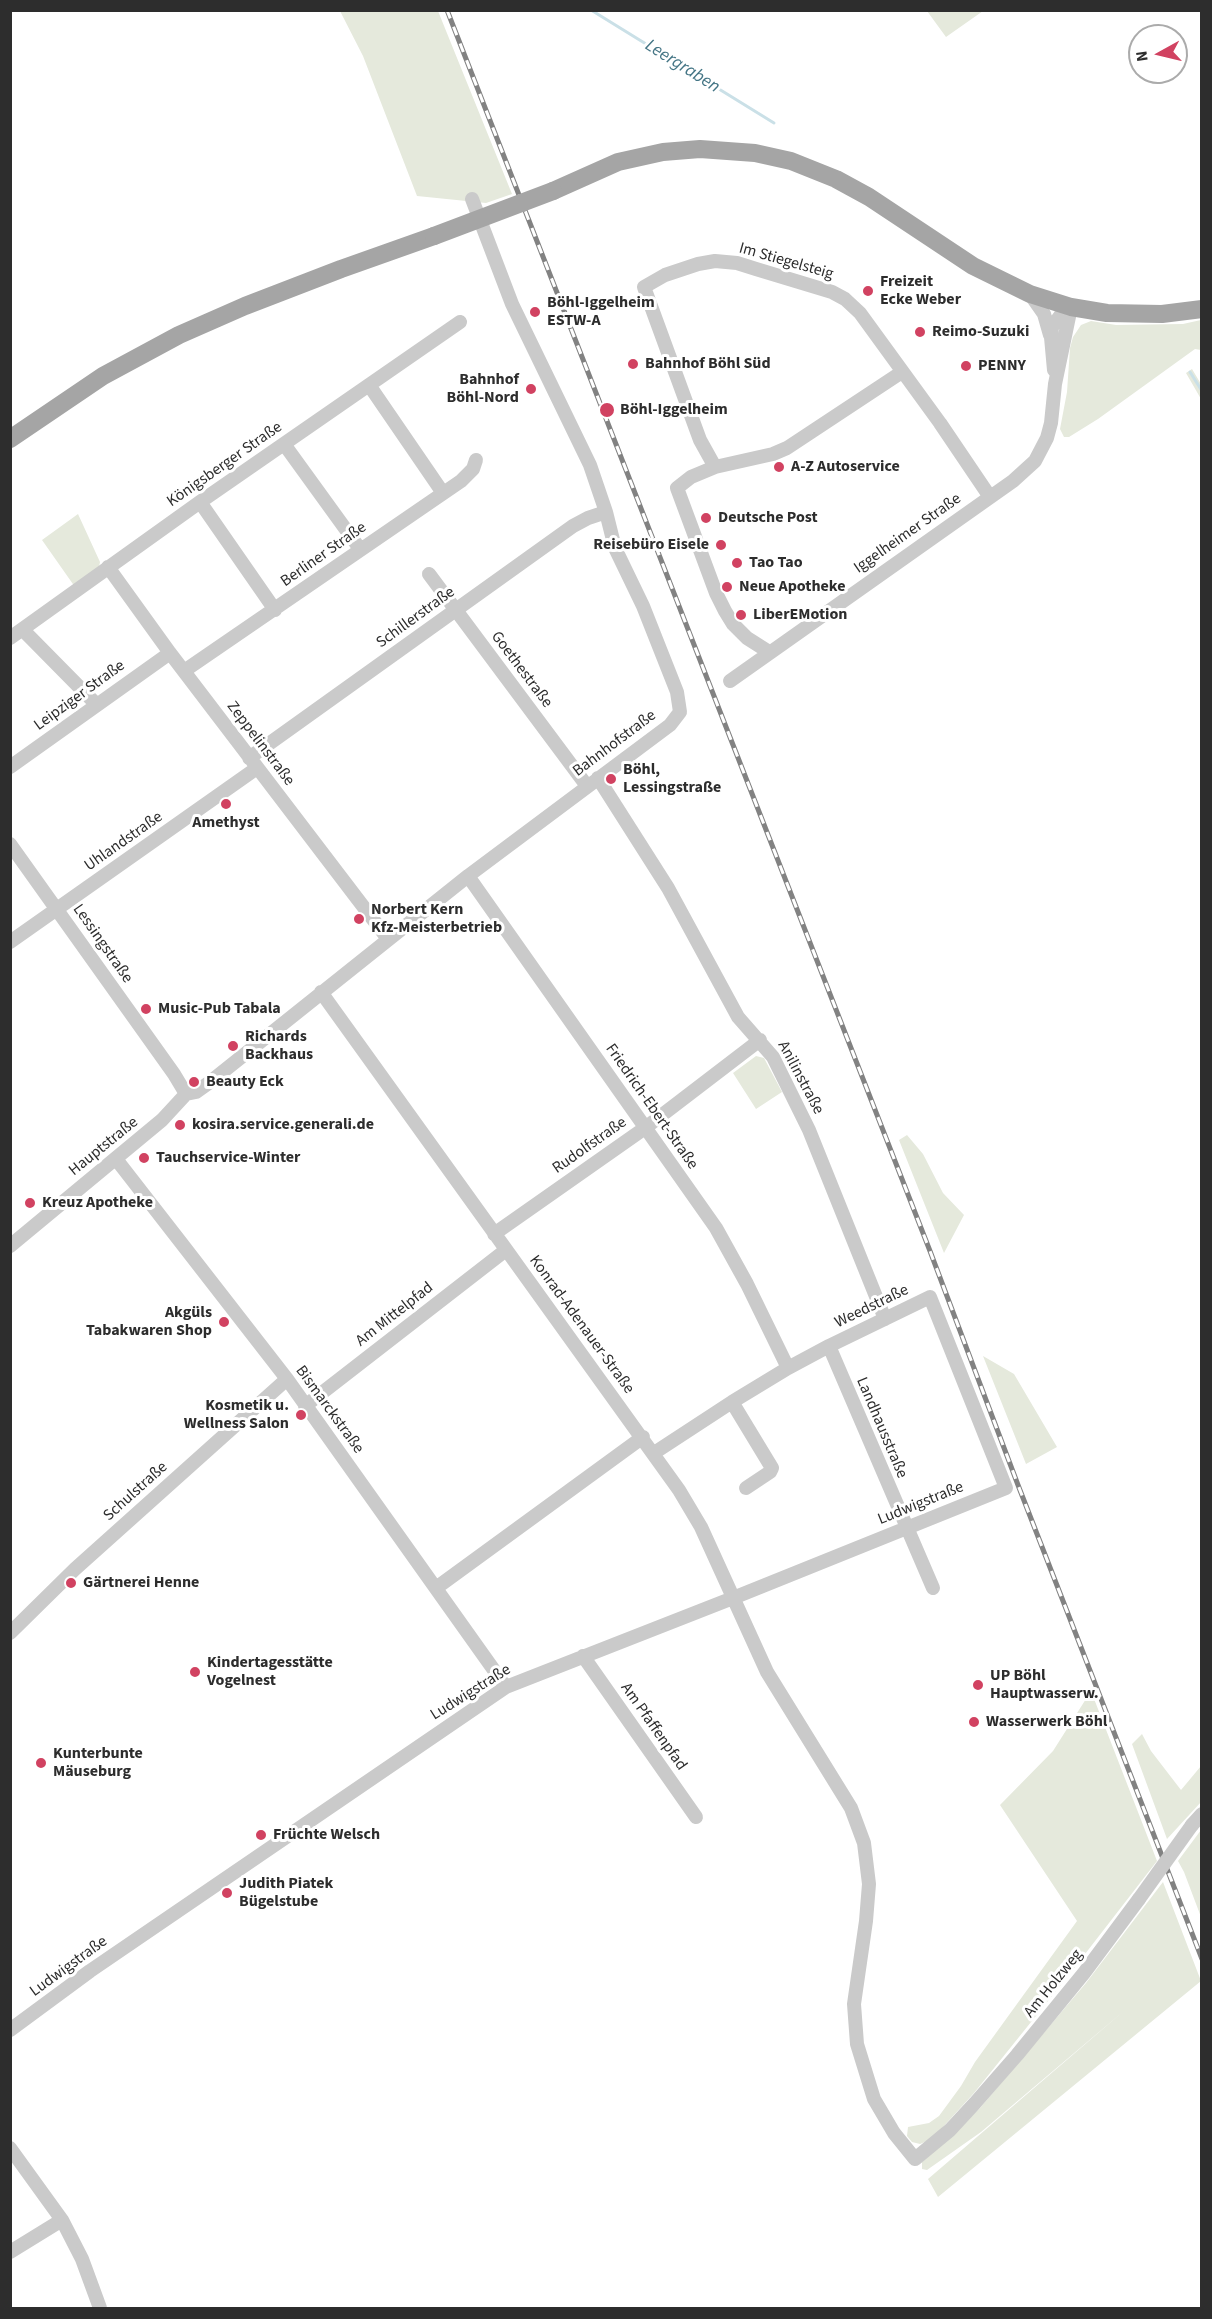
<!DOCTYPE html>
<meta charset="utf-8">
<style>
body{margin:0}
#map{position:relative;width:1212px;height:2319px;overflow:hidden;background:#fff;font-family:"Source Sans 3",sans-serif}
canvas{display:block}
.frame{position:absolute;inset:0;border:12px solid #2d2d2d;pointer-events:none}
.north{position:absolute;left:1128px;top:24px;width:60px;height:60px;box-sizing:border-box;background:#fff;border:2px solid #ababab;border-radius:50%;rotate:262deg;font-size:16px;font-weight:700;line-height:24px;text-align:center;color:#2d2d2d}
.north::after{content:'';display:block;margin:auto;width:21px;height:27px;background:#d14261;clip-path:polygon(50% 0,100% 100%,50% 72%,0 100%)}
</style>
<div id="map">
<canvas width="1212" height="2319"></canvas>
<div class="frame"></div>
<div class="north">N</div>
</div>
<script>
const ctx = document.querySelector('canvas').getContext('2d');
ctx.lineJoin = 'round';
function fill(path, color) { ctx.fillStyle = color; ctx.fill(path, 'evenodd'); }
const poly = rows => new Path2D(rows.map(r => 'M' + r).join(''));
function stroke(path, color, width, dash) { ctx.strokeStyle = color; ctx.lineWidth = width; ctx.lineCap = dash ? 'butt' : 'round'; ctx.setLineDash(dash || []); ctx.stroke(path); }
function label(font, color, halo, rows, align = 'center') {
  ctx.font = font + ' "Source Sans 3",sans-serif'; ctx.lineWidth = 6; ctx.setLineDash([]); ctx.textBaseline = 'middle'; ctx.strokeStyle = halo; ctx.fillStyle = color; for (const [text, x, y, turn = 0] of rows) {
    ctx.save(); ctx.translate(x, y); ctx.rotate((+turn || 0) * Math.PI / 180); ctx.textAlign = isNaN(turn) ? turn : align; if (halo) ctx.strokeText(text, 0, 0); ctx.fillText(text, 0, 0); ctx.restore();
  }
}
const green = poly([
 [340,11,438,11,512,194,486,203,417,196,363,56],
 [927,11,983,11,946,37],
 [1201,320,1201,350,1195,349,1098,419,1069,437,1064,437,1060,429,1067,392,1070,348,1073,337,1081,325,1091,321,1116,325,1183,324],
 [1192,369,1201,384,1201,399,1186,373],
 [78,514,100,562,98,571,75,587,42,540],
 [756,1056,764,1058,782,1092,756,1109,733,1073],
 [907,1135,923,1154,943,1193,964,1215,944,1253,899,1140],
 [983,1356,1014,1374,1057,1447,1026,1464],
 [1091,1691,1157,1861,1068,1976,974,2093,932,2139,920,2144,912,2142,907,2136,908,2127,929,2123,939,2116,961,2086,975,2062,1077,1921,1000,1805,1053,1751],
 [1142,1734,1151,1751,1181,1790,1201,1766,1201,1802,1167,1839,1132,1744],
 [1201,1830,1201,1917,1184,1872,1178,1861],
 [1163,1882,1201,1981,938,2197,928,2179,1125,2010,981,2132,927,2170,922,2169,922,2162,980,2108,1086,1983]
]);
const stream = poly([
 [591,10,774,123],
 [1190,372,1202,391]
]);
const minor = poly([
 [1030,294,1044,314,1050,335],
 [1054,370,1051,337,1052,327,1063,312,1071,307],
 [369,385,443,493],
 [284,444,360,549],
 [715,467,700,440,644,287,665,275,698,264,715,261,737,263,756,269,832,292,845,299,860,313,940,423,990,497],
 [200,502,275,610],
 [108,567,170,653,388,939],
 [429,574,587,786],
 [23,630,96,704],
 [10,638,200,502,460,322],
 [769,652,747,638,733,624,725,611,716,593,677,488,691,477,715,467,773,454,787,448,902,372],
 [184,671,461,481,473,469,476,460],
 [730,681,1013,481,1035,461,1047,438,1051,423,1055,384,1071,307],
 [249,758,573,526,588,518,606,512],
 [10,767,170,653],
 [598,778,668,888,738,1017,773,1057,809,1130,885,1319],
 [10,844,174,1074,186,1094],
 [468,876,716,1228,747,1284,788,1368],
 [10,942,257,768],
 [321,992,679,1490,701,1527,767,1672,851,1808,864,1843,869,1884,866,1921,854,2004,857,2044,874,2099,894,2133,915,2159,950,2130,975,2103,1017,2055,1084,1973,1139,1899],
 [186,1094,196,1092,210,1082,468,876,670,725,680,712,677,692,643,606,615,548,606,512,590,465,512,304,472,199],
 [116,1159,287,1379,506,1687],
 [494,1234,645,1128,760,1040],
 [10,1246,162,1120,186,1094],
 [829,1346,933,1588],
 [732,1402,772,1468,770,1472,746,1488],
 [305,1406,506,1250],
 [436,1588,643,1437],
 [10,1633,75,1569,287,1379],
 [583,1656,696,1817],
 [1192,1825,1202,1814],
 [10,2030,90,1971,506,1687,733,1598,1006,1488,930,1297,829,1346,788,1368,732,1402,654,1453],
 [10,2148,62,2220,82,2259,100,2308],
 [10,2252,62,2220]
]);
const major = poly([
 [553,191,618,162,663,152,700,149,755,153,791,161,836,179,869,197,973,266,1030,294,1071,307,1107,313,1162,314,1202,309],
 [10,439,103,376,179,335,245,306,341,269,434,236]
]);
const rail = poly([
 [447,10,930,1251,1018,1485,1202,1959]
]);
const minorBridge = poly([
 [1139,1899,1192,1825]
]);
const majorBridge = poly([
 [434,236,553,191]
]);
const markers = [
 [868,291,6,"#d14261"],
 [535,312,6,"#d14261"],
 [920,332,6,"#d14261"],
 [633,364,6,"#d14261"],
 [966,366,6,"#d14261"],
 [531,389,6,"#d14261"],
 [607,410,8,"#d14261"],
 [779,467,6,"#d14261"],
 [706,518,6,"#d14261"],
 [721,545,6,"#d14261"],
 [737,563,6,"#d14261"],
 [727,587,6,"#d14261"],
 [741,615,6,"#d14261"],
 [611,779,6,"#d14261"],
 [226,804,6,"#d14261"],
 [359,919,6,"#d14261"],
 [146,1009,6,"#d14261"],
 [233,1046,6,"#d14261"],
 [194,1082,6,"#d14261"],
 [180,1125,6,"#d14261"],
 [144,1158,6,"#d14261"],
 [30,1203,6,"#d14261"],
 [224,1322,6,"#d14261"],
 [301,1415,6,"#d14261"],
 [71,1583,6,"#d14261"],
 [195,1672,6,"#d14261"],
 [978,1685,6,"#d14261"],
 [974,1722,6,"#d14261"],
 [41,1763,6,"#d14261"],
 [261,1835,6,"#d14261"],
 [227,1893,6,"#d14261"]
];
const streetNames = [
 ["Im Stiegelsteig",786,262,16],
 ["Königsberger Straße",225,465,-35],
 ["Iggelheimer Straße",908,534,-35],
 ["Berliner Straße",324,555,-35],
 ["Schillerstraße",416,618,-36],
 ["Goethestraße",521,670,53],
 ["Leipziger Straße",80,696,-36],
 ["Zeppelinstraße",260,744,53],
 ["Bahnhofstraße",615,744,-37],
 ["Uhlandstraße",124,842,-35],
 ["Lessingstraße",102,944,55],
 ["Anilinstraße",800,1078,62],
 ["Friedrich-Ebert-Straße",651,1107,55],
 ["Rudolfstraße",590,1146,-35],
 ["Hauptstraße",104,1147,-39],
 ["Weedstraße",872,1307,-26],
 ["Am Mittelpfad",395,1315,-38],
 ["Konrad-Adenauer-Straße",581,1325,54],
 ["Bismarckstraße",329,1410,54],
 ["Landhausstraße",881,1428,67],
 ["Schulstraße",136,1492,-42],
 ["Ludwigstraße",921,1504,-22],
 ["Ludwigstraße",471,1693,-32],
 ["Am Pfaffenpfad",653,1727,55],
 ["Ludwigstraße",69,1967,-36],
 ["Am Holzweg",1054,1984,-51]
];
const poiNames = [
 ["Freizeit",880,282],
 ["Ecke Weber",880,300],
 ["Böhl-Iggelheim",547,303],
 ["ESTW-A",547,321],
 ["Reimo-Suzuki",932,332],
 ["Bahnhof Böhl Süd",645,364],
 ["PENNY",978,366],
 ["Bahnhof",519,380,"right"],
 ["Böhl-Nord",519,398,"right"],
 ["Böhl-Iggelheim",620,410],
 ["A-Z Autoservice",791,467],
 ["Deutsche Post",718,518],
 ["Reisebüro Eisele",709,545,"right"],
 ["Tao Tao",749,563],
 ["Neue Apotheke",739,587],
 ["LiberEMotion",753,615],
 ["Böhl,",623,770],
 ["Lessingstraße",623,788],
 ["Amethyst",226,823,"center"],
 ["Norbert Kern",371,910],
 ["Kfz-Meisterbetrieb",371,928],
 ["Music-Pub Tabala",158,1009],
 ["Richards",245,1037],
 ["Backhaus",245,1055],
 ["Beauty Eck",206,1082],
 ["kosira.service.generali.de",192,1125],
 ["Tauchservice-Winter",156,1158],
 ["Kreuz Apotheke",42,1203],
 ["Akgüls",212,1313,"right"],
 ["Tabakwaren Shop",212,1331,"right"],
 ["Kosmetik u.",289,1406,"right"],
 ["Wellness Salon",289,1424,"right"],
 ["Gärtnerei Henne",83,1583],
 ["Kindertagesstätte",207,1663],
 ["Vogelnest",207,1681],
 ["UP Böhl",990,1676],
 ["Hauptwasserw.",990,1694],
 ["Wasserwerk Böhl",986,1722],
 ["Kunterbunte",53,1754],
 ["Mäuseburg",53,1772],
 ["Früchte Welsch",273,1835],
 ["Judith Piatek",239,1884],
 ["Bügelstube",239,1902]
];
const waterNames = [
 ["Leergraben",682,67,32]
];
fill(green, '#e5e9dc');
stroke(stream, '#cae0e7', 3);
stroke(minor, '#cacaca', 14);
stroke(major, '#a5a5a5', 18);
stroke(rail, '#828282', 5);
stroke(rail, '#fff', 3, [9]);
stroke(minorBridge, '#cacaca', 14);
stroke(majorBridge, '#a5a5a5', 18);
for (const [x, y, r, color] of markers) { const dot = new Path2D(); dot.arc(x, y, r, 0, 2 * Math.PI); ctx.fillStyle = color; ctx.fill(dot); stroke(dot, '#fff', 2); }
label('16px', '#2d2d2d', '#fff', streetNames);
label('bold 16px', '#2d2d2d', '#fff', poiNames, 'left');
label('italic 18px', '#447585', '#fff', waterNames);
</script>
